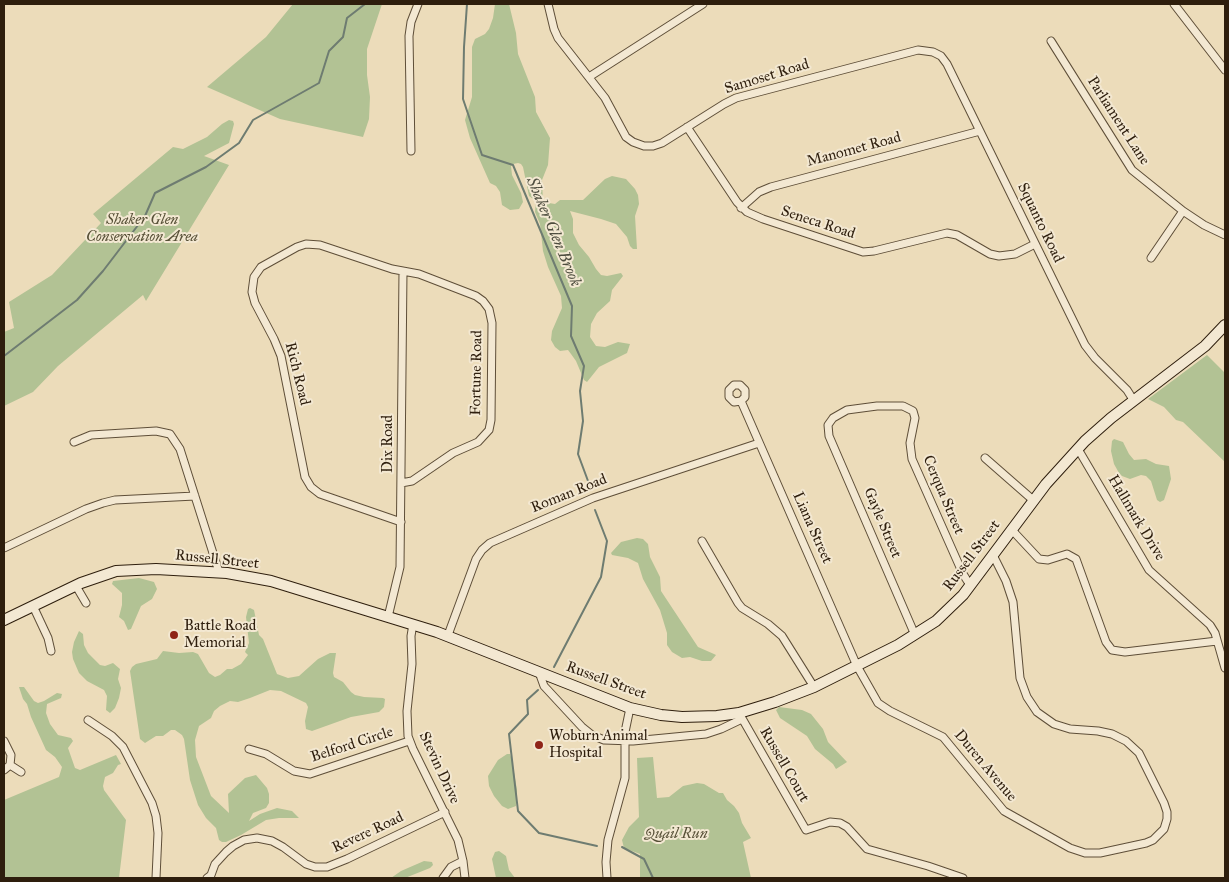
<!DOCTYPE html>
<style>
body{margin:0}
#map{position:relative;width:1229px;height:882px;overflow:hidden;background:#ecdcba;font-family:"IM FELL Great Primer",serif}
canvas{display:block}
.frame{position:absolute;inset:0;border:5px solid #2e1e0d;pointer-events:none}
</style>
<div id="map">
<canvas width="1229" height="882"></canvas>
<div class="frame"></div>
</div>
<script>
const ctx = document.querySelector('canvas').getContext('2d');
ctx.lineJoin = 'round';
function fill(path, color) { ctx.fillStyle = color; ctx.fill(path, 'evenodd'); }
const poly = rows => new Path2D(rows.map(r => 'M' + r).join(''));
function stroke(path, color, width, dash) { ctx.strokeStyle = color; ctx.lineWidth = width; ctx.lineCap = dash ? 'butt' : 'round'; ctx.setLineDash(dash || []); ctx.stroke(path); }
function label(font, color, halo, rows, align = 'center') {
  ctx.font = font + ' "IM FELL Great Primer",serif'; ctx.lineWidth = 4; ctx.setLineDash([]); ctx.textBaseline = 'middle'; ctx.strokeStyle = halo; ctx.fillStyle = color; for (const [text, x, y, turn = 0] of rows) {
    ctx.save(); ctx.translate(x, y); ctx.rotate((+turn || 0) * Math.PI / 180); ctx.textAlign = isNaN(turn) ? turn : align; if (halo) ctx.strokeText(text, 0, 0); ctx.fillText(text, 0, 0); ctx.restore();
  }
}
const green = poly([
 [293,4,382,4,367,49,367,75,370,97,369,119,363,137,280,119,207,87,266,37],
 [495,4,509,4,516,33,518,54,535,97,536,112,550,138,548,165,542,180,543,202,555,204,560,200,583,200,605,179,612,176,626,179,635,189,638,195,639,204,635,216,637,249,633,249,630,246,627,237,616,224,601,219,570,211,573,219,573,233,579,245,589,257,596,269,601,275,607,276,621,273,623,276,612,290,610,301,597,313,591,324,590,337,596,346,605,347,618,342,630,344,627,353,599,367,587,382,584,380,576,361,571,354,568,350,560,351,555,347,551,340,552,331,562,308,561,296,548,267,543,251,540,224,535,212,536,201,529,196,523,167,521,164,518,163,513,164,511,166,512,175,521,193,523,202,519,209,510,210,502,205,500,192,496,186,490,183,470,138,465,120,472,97,472,47,475,39,485,34,489,29,493,18],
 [229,120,233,121,234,124,229,143,204,156,229,165,146,301,143,295,58,366,33,392,4,406,4,332,14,328,9,302,52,275,101,223,93,214,173,147,183,149,207,137,222,124],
 [1207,355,1225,373,1225,462,1183,422,1176,420,1164,407,1148,399],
 [1114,439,1123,442,1129,454,1134,460,1146,459,1156,464,1169,466,1171,479,1164,500,1160,502,1157,500,1151,481,1146,476,1141,475,1130,479,1122,476,1119,473,1114,464,1111,451,1112,441],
 [637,538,643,539,648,544,650,557,660,577,661,591,698,647,714,654,716,655,711,661,702,661,690,657,682,658,672,652,667,645,667,633,660,610,643,579,638,563,628,558,612,555,611,553,621,542],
 [139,578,154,582,157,589,152,599,141,606,131,629,128,630,124,621,119,617,122,605,122,593,112,584,113,581],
 [250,608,254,610,259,635,263,639,277,674,288,678,299,676,318,659,330,653,336,653,333,673,334,677,343,682,351,692,355,695,364,697,383,698,385,699,384,707,379,712,351,717,312,731,306,729,305,721,308,707,306,703,281,691,270,690,250,698,238,702,230,701,220,706,214,711,211,718,199,726,195,740,196,757,211,796,229,813,228,794,245,778,256,775,267,788,269,794,269,803,266,808,253,813,249,821,260,814,277,808,292,811,299,818,279,818,266,820,241,835,226,842,222,842,219,840,216,828,206,818,198,805,190,780,184,739,182,735,175,730,171,730,163,736,156,736,145,743,140,739,130,671,132,667,136,664,157,659,163,651,179,653,193,652,198,654,209,673,215,677,220,675,227,669,232,669,241,664,248,655,245,652,249,643,246,617,248,609],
 [79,631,83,634,84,645,88,653,100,665,105,666,113,663,120,669,118,679,121,688,119,698,115,708,110,713,106,710,107,696,104,690,87,681,79,673,73,659,72,652,74,642],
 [19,687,24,687,34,701,38,703,44,701,57,693,62,694,61,698,47,704,46,713,50,724,58,735,71,738,73,741,68,748,75,768,80,770,116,755,121,764,118,765,113,773,105,777,103,786,104,790,126,820,119,878,4,878,4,800,59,777,62,767,55,757,46,750,31,717,27,704,23,699],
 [779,707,802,710,811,714,823,729,828,742,847,762,836,769,833,764,815,749,807,736,780,718,776,710],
 [507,754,510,754,512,760,517,790,516,806,508,809,502,806,494,796,489,786,488,776,498,760],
 [653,757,657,798,669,797,683,786,697,783,704,784,719,793,723,793,727,800,734,806,739,813,742,823,751,838,743,842,751,878,640,878,640,854,624,848,622,840,629,827,639,817,637,758],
 [499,851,506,856,509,870,515,878,496,878,492,859,495,852],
 [424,861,432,862,433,865,430,868,405,878,391,878,401,871]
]);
const stream = poly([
 [467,4,464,47,463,99,482,155,513,165,572,306,571,336,584,366,580,391,583,421,578,454,591,489],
 [4,356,77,300,103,271,145,216,155,193,206,167,239,143,253,120,319,83,329,51,343,37,347,18,365,4],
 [554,667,601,577,607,541,595,510],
 [538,690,527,700,528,714,509,734,518,811,539,833,597,846],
 [622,847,644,859,653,878]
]);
const street = poly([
 [548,4,554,29,558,38,605,98,626,137,633,142,644,146,653,146,662,143,724,104,736,98,918,50,933,52,941,56,947,64,1085,345,1095,358,1127,390,1134,401],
 [1174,4,1225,70],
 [1051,41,1132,170,1183,211,1204,225,1225,235],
 [589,77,703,4],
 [687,127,737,202,747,212,763,219,863,252,874,251,947,233,957,235,990,254,999,256,1015,254,1035,244],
 [411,151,409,36,411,22,418,4],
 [741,208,759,192,771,187,980,131],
 [1151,258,1183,211],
 [741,401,734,402,729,397,729,390,734,385,740,385,745,390,745,397,741,401,857,666,878,703,890,711,943,737,1004,811,1070,848,1085,853,1100,853,1146,843,1153,840,1164,829,1167,819,1167,812,1164,803,1139,753,1126,741,1112,734,1098,731,1070,729,1054,724,1037,712,1027,697,1020,678,1013,602,1006,581,993,555],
 [74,442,91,435,156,431,170,434,180,449,219,572],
 [1078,449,1149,570,1210,625,1215,633,1225,668],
 [985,458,1033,500],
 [401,522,320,494,311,487,305,477,281,356,274,339,255,303,252,292,254,277,261,267,297,247,306,244,320,245,392,269,419,274,476,296,483,301,489,309,492,323,491,420,489,430,478,442,453,453,412,481,401,483],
 [1011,529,1039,559,1048,560,1067,554,1076,559,1106,642,1112,650,1125,652,1217,641],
 [702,541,738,603,742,608,768,624,782,636,814,687],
 [4,548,86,509,103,503,115,500,195,496],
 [76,586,86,603],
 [33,606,48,638,51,651],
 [388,617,400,567,403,271],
 [413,624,411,636,412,664,407,711,408,736,413,749,458,840,463,861,465,878],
 [448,635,476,559,482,550,490,543,593,498,759,443],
 [915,635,829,436,828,425,833,418,847,410,877,406,903,406,913,411,915,418,910,443,912,459,963,574,970,585],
 [539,672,544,686,582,727,592,735,604,740,633,741,706,734,721,729,742,719],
 [739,713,806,830,830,822,840,823,847,827,867,849,928,866,963,878],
 [88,720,112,736,123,747,152,803,156,816,158,833,156,878],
 [4,741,11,755,10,765,21,772],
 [249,749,266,754,294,771,310,774,409,741],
 [4,770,10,765],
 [207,878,211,875,215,864,226,852,233,846,244,840,257,838,272,841,283,847,306,864,315,867,327,867,347,859,445,812],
 [443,878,451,867,463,861],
 [607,878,606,862,608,840,625,778,625,732,630,708]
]);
const secondary = poly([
 [4,620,81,583,116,571,156,569,227,573,271,581,437,632,630,708,661,715,682,717,717,716,739,713,775,702,814,687,898,645,936,621,963,595,1046,484,1085,441,1111,418,1205,346,1225,325]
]);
const markers = [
 [174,635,5,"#8f2418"],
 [539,745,5,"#8f2418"]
];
const streetNames = [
 ["Samoset Road",767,77,-17],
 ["Parliament Lane",1118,121,57],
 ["Manomet Road",854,150,-15],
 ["Seneca Road",818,223,18],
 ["Squanto Road",1040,223,64],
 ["Fortune Road",477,373,-89],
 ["Rich Road",297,374,76],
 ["Dix Road",388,444,-90],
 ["Roman Road",569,494,-22],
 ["Cerqua Street",943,495,67],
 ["Hallmark Drive",1136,518,59],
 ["Gayle Street",882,523,67],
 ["Liana Street",812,528,66],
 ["Russell Street",972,556,-53],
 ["Russell Street",217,560,6],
 ["Russell Street",606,681,20],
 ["Belford Circle",352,745,-18],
 ["Russell Court",784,765,60],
 ["Duren Avenue",985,766,50],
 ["Stevin Drive",439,768,65],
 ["Revere Road",368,833,-25]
];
const parkNames = [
 ["Shaker Glen",142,220],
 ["Conservation Area",142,237],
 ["Quail Run",676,834]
];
const poiNames = [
 ["Battle Road",184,626],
 ["Memorial",184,643],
 ["Woburn Animal",549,736],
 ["Hospital",549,753]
];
const waterNames = [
 ["Shaker Glen Brook",553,232,67]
];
fill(green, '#b2c294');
stroke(stream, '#6e7c71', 2);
stroke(street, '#5e4e38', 9);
stroke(secondary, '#2e1e0d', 12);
stroke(street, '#f3e8d2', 7);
stroke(secondary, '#f3e8d2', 10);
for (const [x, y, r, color] of markers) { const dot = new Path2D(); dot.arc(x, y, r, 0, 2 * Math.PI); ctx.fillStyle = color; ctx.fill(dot); stroke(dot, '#f3e8d2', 2); }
label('15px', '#2e1e0d', '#f3e8d2', streetNames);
label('italic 15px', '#564f36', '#f3e8d2', parkNames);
label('15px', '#2e1e0d', '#f3e8d2', poiNames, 'left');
label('italic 16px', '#4e4d3f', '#f3e8d2', waterNames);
</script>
